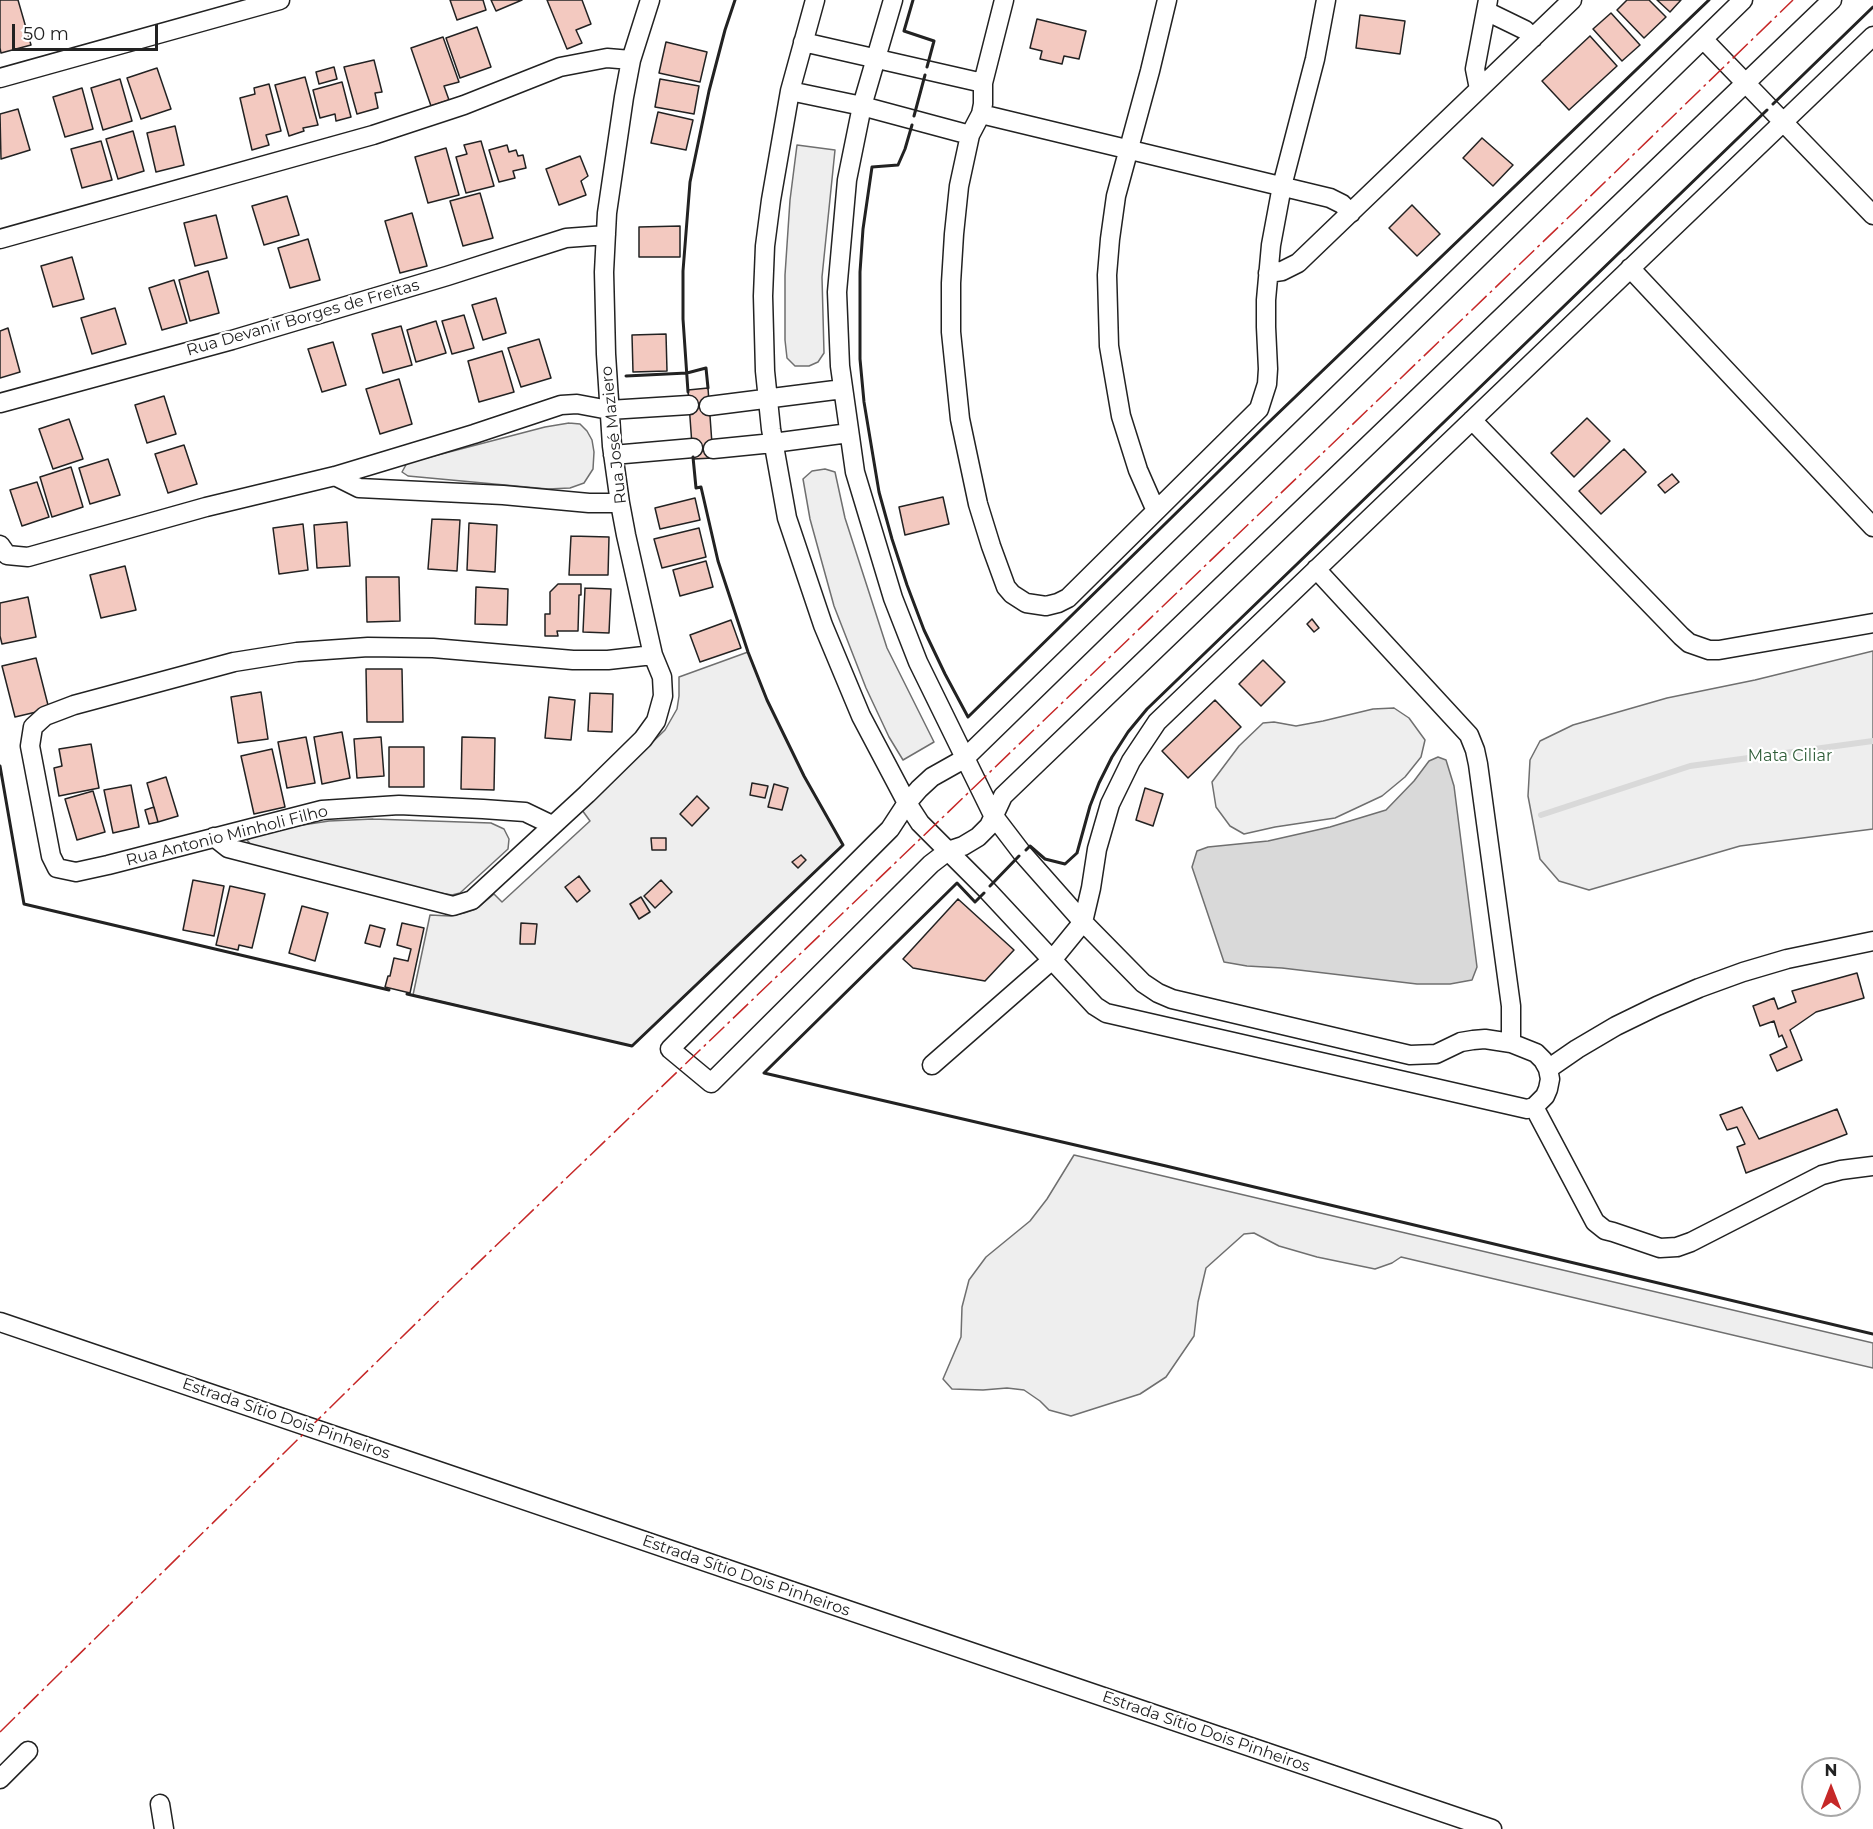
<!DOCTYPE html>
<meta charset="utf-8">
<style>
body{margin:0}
#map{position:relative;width:1873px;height:1829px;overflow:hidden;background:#fff;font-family:Montserrat,sans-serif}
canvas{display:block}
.north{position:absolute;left:1801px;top:1757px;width:60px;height:60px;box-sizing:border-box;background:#fff;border:2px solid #a7a7a7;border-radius:50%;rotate:0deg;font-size:16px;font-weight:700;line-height:24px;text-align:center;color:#222}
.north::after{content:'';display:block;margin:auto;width:21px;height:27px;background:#c62828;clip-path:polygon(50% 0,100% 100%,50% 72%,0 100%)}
.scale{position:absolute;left:12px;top:24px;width:146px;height:27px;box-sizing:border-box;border:3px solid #222;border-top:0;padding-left:8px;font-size:18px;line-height:21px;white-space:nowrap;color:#222;-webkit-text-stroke:4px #fff;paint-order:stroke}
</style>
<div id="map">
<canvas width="1873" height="1829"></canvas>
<div class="north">N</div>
<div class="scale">50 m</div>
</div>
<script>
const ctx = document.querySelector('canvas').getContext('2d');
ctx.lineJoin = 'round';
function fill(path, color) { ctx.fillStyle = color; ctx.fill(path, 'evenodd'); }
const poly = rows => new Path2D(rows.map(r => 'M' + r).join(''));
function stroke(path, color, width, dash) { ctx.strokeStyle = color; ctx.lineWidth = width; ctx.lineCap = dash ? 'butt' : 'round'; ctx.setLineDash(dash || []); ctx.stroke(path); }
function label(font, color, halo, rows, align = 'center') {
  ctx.font = font + ' Montserrat,sans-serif'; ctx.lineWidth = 4.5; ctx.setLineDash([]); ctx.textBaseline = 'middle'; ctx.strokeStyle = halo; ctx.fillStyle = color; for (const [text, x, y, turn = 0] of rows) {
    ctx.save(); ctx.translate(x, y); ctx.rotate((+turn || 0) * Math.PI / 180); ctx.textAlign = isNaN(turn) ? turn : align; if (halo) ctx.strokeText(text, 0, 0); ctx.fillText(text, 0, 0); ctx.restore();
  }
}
const green = poly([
 [797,145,835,150,822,277,824,353,818,362,809,366,795,366,787,358,785,340,785,275,790,200,797,145],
 [569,423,580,424,587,431,592,440,594,452,593,469,584,483,570,488,548,489,408,476,402,472,407,463,545,427,569,423],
 [825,469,835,472,845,518,887,648,934,742,903,760,889,737,866,688,834,606,821,559,810,519,803,479,812,471,825,469],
 [1873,651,1873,829,1740,846,1589,890,1559,881,1540,859,1528,796,1530,760,1540,741,1573,725,1667,698,1755,680,1873,651],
 [748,652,767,700,804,776,843,845,632,1046,413,995,430,915,450,916,464,913,476,909,494,894,502,902,590,821,582,810,665,730,677,709,679,696,679,677,748,652],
 [1394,708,1409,718,1425,740,1421,757,1405,777,1382,796,1335,818,1275,827,1244,834,1230,826,1216,807,1212,782,1239,746,1263,723,1274,722,1296,726,1323,721,1373,709,1394,708],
 [373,819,491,823,504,829,509,839,508,849,460,893,452,895,427,891,252,846,247,840,258,834,283,828,329,821,373,819],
 [1074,1155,1873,1343,1873,1368,1401,1257,1392,1263,1375,1269,1317,1257,1279,1246,1254,1233,1244,1234,1206,1268,1198,1302,1194,1336,1166,1377,1140,1394,1071,1416,1049,1410,1040,1401,1024,1390,1007,1388,983,1390,952,1389,943,1379,961,1337,962,1307,969,1280,986,1257,1030,1221,1047,1199,1074,1155]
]);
const water = poly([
 [1438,757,1446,760,1454,786,1477,967,1472,980,1450,984,1417,984,1282,968,1247,966,1224,962,1192,867,1197,851,1208,847,1268,841,1330,827,1386,810,1414,781,1429,761,1438,757]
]);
const stream = poly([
 [1541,815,1690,766,1873,741]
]);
const building = poly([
 [0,0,18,0,31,45,1,53,0,48,0,0],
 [450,0,483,0,486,10,457,20,450,0],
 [491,0,522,0,496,11,491,0],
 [547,0,582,0,591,24,576,30,582,43,567,49,547,0],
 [1627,0,1649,0,1666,17,1644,38,1617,10,1627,0],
 [1657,0,1681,0,1670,12,1657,0],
 [1611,13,1640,45,1622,61,1593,29,1611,13],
 [1360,15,1405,21,1400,54,1356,48,1360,15],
 [1037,19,1086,31,1079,59,1064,56,1062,64,1040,59,1042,51,1030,48,1037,19],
 [477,27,491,67,460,78,446,38,477,27],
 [1590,36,1617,66,1569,110,1542,81,1590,36],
 [443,37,459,82,444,86,449,100,431,106,411,48,443,37],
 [666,42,707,52,700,82,659,73,666,42],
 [374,60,382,92,375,93,378,108,357,114,344,67,374,60],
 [334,67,337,79,319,84,316,72,334,67],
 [157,68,171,109,141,119,127,78,157,68],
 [305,77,318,125,303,128,304,131,289,136,275,85,305,77],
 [120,79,132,121,103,130,91,88,120,79],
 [660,79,699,86,694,114,655,107,660,79],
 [342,82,351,117,336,121,335,114,320,118,313,90,342,82],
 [269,84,281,131,266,135,269,145,252,150,240,98,255,94,254,88,269,84],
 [82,88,93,129,65,137,53,97,82,88],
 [18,109,30,150,1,159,0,114,18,109],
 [658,112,693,120,686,150,651,143,658,112],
 [175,126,184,165,156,172,147,133,175,126],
 [133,131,144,171,118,179,106,139,133,131],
 [1482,138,1513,165,1493,186,1463,158,1482,138],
 [101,141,112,180,82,188,71,149,101,141],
 [481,141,494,186,466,193,456,157,467,154,464,145,481,141],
 [507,145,509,152,516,150,518,156,523,155,526,168,513,171,515,178,499,182,489,150,507,145],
 [446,148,459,195,428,203,415,157,446,148],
 [580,156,588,176,581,181,586,195,559,205,546,169,580,156],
 [480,193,493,238,463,246,450,201,480,193],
 [287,196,299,235,264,245,252,206,287,196],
 [1412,205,1440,234,1417,256,1389,228,1412,205],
 [412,213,427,266,400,273,385,221,412,213],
 [216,215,227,258,195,266,184,223,216,215],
 [680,226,680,257,639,257,639,227,680,226],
 [308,239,320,280,290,288,278,248,308,239],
 [72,257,84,299,53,307,41,266,72,257],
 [208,271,219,313,190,321,179,280,208,271],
 [174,280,187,323,162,330,149,288,174,280],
 [496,298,506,333,483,340,472,305,496,298],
 [115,308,126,344,92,354,81,318,115,308],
 [464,315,474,348,452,354,442,321,464,315],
 [436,321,446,353,416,362,407,330,436,321],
 [401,326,412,365,383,373,372,334,401,326],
 [8,328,20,372,0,378,0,331,8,328],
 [666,334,667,371,633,372,632,335,666,334],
 [539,339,551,378,521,387,508,348,539,339],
 [333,342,346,385,322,392,308,349,333,342],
 [502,351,514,392,479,402,468,361,502,351],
 [399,379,412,424,380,434,366,389,399,379],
 [708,388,713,458,693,459,688,390,708,388],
 [164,396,176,434,147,443,135,405,164,396],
 [1587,418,1610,441,1574,477,1551,453,1587,418],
 [69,419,83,459,53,469,39,429,69,419],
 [184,445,197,484,168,493,155,454,184,445],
 [1624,449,1646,472,1601,514,1579,491,1624,449],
 [108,459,120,495,90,504,79,468,108,459],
 [71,467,83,507,52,517,40,477,71,467],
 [1672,474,1679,482,1665,493,1658,485,1672,474],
 [37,482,49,517,22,526,10,490,37,482],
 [943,497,949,524,905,535,899,507,943,497],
 [695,498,700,520,660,529,655,508,695,498],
 [432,519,460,520,457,571,428,569,432,519],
 [347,522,350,566,317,568,314,525,347,522],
 [469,523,497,525,495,572,467,570,469,523],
 [303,524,308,570,279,574,273,528,303,524],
 [699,528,706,557,662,568,654,539,699,528],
 [571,536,609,537,608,575,569,575,571,536],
 [706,561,713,587,680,596,673,570,706,561],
 [125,566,136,610,101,618,90,575,125,566],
 [366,577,399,577,400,621,367,622,366,577],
 [558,584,581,584,581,595,579,595,578,631,557,631,558,636,545,636,545,614,550,614,550,592,558,584],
 [476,587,508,589,507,625,475,624,476,587],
 [585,588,611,589,609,633,583,632,585,588],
 [28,597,36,637,2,644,0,636,0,603,28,597],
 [1312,619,1319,628,1314,632,1307,624,1312,619],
 [731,620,741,648,700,662,690,635,731,620],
 [36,658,49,709,15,717,2,666,36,658],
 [1263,660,1285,682,1261,706,1239,684,1263,660],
 [366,669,402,669,403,722,367,722,366,669],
 [261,692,268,739,238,743,231,697,261,692],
 [590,693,613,694,612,732,588,731,590,693],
 [549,697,575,700,571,740,545,738,549,697],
 [1215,700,1241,727,1188,778,1162,751,1215,700],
 [342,732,350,778,322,784,314,737,342,732],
 [306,737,315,783,287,788,278,742,306,737],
 [381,737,384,776,357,778,354,739,381,737],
 [462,737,495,738,494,790,461,789,462,737],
 [91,744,99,788,59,796,54,768,62,766,59,749,91,744],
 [389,747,424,747,424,787,389,787,389,747],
 [272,749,285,807,254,814,241,756,272,749],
 [166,777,178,816,158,822,147,783,166,777],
 [752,783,768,786,765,798,750,795,752,783],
 [774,784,788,788,782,810,768,807,774,784],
 [131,785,139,827,113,833,104,790,131,785],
 [1145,788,1163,794,1153,826,1136,820,1145,788],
 [93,791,105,832,77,840,65,799,93,791],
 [697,796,709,808,692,826,680,814,697,796],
 [154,807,158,822,149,824,145,810,154,807],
 [651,838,666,838,666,850,652,850,651,838],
 [801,855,806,860,798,868,792,862,801,855],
 [579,876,590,891,577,902,565,887,579,876],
 [193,880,224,886,214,936,183,930,193,880],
 [661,880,672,892,655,908,644,896,661,880],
 [230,886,265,894,252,948,239,945,238,950,216,945,230,886],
 [641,897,650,912,639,919,630,904,641,897],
 [958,899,1014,950,985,981,913,968,903,959,958,899],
 [302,906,328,913,315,961,289,953,302,906],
 [402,923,424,928,410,993,385,987,388,976,390,976,394,958,408,961,411,949,397,945,402,923],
 [521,923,537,924,535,944,520,944,521,923],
 [370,925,385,929,380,947,365,943,370,925],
 [1857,973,1864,998,1816,1012,1790,1030,1802,1060,1777,1071,1770,1055,1787,1047,1782,1035,1779,1037,1774,1021,1760,1026,1753,1006,1774,998,1778,1009,1796,1002,1792,991,1857,973],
 [1742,1107,1759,1139,1837,1109,1847,1134,1746,1173,1737,1147,1745,1144,1737,1127,1727,1130,1720,1115,1742,1107]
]);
const street = poly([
 [815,0,790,91,771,200,765,246,763,296,765,371,771,429,787,518,823,625,861,716,907,803,920,823,987,890,1095,1006,1106,1013,1527,1109,1534,1107,1545,1096,1548,1089,1550,1079,1548,1069,1543,1060,1536,1053,1511,1043,1485,1039,1473,1040,1461,1042,1436,1054,1410,1055,1172,999,1158,993,1143,983,1083,922,1022,853,993,815,918,662,893,598,855,472,840,366,837,292,847,180,862,106,893,0],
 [1004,0,983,83,983,104,981,114,970,135,959,186,954,234,951,283,951,332,960,419,978,504,991,546,1006,587,1012,594,1026,603,1046,606,1058,603,1068,598,1259,409,1267,384,1268,369,1266,327,1266,300,1271,245,1282,186,1315,59,1326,0],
 [1743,0,964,759,932,777,919,789,907,803,890,829,670,1049,711,1083,931,864,948,851,963,846,978,837,989,826,1003,796,1832,0],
 [1486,11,1525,30,1533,38],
 [1703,39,1873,215],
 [803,42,983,83],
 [0,78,280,0],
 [1479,89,1475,69,1488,0],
 [790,91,862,106,970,135],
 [981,114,1330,198,1342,204,1351,213],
 [0,239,373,135,464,105,560,67,607,58,631,60],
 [1630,268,1873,527],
 [1268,273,1282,271,1298,263,1572,0],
 [0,403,232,340,447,276,566,238,606,235],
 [709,406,843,389],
 [1472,420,1681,636,1689,643,1709,650,1719,650,1873,623],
 [713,449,773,443,849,433],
 [613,455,693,448],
 [335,476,359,488,503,495,589,503,620,503],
 [1156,511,1138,470,1121,416,1109,346,1107,275,1110,239,1116,196,1150,71,1167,0],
 [0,545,7,555,28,557,206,507,335,476,474,434,561,405,577,404,609,410,689,405],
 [1316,569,1469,735,1475,750,1478,764,1511,1006,1511,1043],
 [552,825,525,812,483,809,399,805,322,810,108,865,76,872,57,868,51,856,30,746,33,727,45,716,74,705,234,662,297,652,368,647,433,648,573,660,608,660,653,655],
 [214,837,228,848,453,906,472,900,587,794,643,739,656,721,663,696,662,677,653,655,626,535,620,503,612,446,606,354,604,272,607,213,624,97,631,60,650,0],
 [932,1065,1052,960,1083,922,1091,888,1097,849,1110,804,1131,761,1157,722,1873,36],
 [1548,1069,1577,1049,1616,1026,1657,1006,1699,988,1743,972,1787,959,1873,941],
 [1534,1107,1595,1222,1605,1230,1613,1232,1660,1248,1677,1247,1691,1242,1822,1175,1841,1170,1873,1166],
 [0,1322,1492,1829],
 [0,1779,28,1751],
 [160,1804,164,1829]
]);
const wall = poly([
 [913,0,904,31,934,41,927,67],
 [1773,104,1873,7],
 [914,116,925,75],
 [912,125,905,149,898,165,872,167,863,229,860,272,860,359,864,402,879,492,892,539,907,585,924,630,945,674,968,717,1268,423,1709,0],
 [626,376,687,373,706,368,708,388],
 [688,392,683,319,683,271,690,182,709,91,725,30,735,0],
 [0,766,24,904,389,990],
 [1026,850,1030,846,1045,859,1065,864,1077,853,1090,806,1099,783,1112,757,1128,732,1147,709,1767,110],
 [990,886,1019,856],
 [984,893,975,902,957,883,764,1073,1166,1166,1873,1334],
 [407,994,632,1046,843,845,804,776,767,700,748,652,718,561,701,487,696,488,693,457]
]);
const power = poly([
 [0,1732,457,1283,1572,214,1793,0]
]);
const streetNames = [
 ["Rua Devanir Borges de Freitas",303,318,-16],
 ["Rua José Maziero",614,435,-96],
 ["Rua Antonio Minholi Filho",227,836,-14],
 ["Estrada Sítio Dois Pinheiros",286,1419,19],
 ["Estrada Sítio Dois Pinheiros",746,1576,19],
 ["Estrada Sítio Dois Pinheiros",1206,1732,19]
];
const parkNames = [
 ["Mata Ciliar",1790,756]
];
fill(green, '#eee');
stroke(green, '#6f6f6f', 1.5);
fill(water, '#d9d9d9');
stroke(water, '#6f6f6f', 1.5);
stroke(stream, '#d9d9d9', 6);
fill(building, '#f3c9c0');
stroke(building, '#222', 1.5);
stroke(street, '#222', 21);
stroke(street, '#fff', 18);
stroke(wall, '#222', 3);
stroke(power, '#c62828', 1.5, [21, 4.5, 3, 4.5]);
label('16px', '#222', '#fff', streetNames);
label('16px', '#2f5e38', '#fff', parkNames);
</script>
